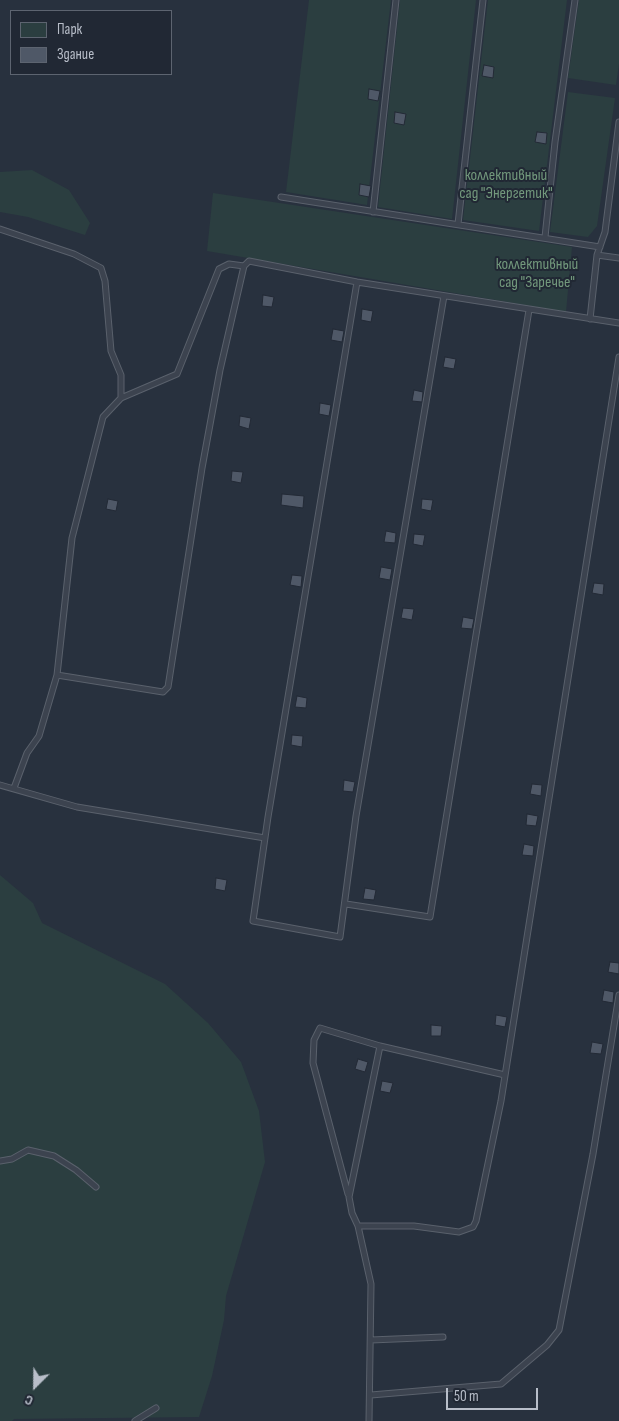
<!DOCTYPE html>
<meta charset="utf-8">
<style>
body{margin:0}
#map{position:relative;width:619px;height:1421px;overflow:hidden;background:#28313e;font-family:"Sofia Sans Condensed",sans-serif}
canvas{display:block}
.legend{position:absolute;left:10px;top:10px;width:162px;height:65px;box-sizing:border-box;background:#212834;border:1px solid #5d6470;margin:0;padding:6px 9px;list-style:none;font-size:15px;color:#b8bec9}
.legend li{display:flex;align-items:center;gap:10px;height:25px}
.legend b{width:25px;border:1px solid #5d6470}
.north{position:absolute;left:10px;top:1361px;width:50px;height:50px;-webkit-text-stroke:4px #212834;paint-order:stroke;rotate:203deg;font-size:14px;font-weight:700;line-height:20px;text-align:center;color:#b8bec9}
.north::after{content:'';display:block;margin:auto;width:18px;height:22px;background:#b8bec9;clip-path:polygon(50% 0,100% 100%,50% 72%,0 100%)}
.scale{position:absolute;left:446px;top:1388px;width:92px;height:22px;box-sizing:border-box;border:2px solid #b8bec9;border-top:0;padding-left:6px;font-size:15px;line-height:18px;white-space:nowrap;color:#b8bec9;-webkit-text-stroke:4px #212834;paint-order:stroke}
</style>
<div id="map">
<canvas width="619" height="1421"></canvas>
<ul class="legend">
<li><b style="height:14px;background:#2b3e40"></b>Парк</li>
<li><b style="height:14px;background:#4f5867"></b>Здание</li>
</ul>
<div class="north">С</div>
<div class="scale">50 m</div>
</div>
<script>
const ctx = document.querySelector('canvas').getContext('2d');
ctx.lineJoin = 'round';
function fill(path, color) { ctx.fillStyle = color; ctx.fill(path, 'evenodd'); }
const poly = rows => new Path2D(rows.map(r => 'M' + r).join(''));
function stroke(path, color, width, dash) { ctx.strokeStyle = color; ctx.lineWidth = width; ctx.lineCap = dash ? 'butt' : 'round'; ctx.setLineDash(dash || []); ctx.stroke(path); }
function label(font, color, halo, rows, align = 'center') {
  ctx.font = font + ' "Sofia Sans Condensed",sans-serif'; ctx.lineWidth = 4; ctx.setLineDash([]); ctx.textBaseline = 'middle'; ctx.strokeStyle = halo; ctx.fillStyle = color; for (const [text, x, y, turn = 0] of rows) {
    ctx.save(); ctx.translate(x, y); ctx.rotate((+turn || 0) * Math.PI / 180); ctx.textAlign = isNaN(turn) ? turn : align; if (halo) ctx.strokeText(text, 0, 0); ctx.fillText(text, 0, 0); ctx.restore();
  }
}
const green = poly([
 [309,0,391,0,367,205,286,192],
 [400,0,476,0,452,219,378,207],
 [488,0,567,0,539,231,463,220],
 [579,0,619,0,619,64,616,85,568,78],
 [568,92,615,98,597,226,588,237,550,232],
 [32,170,69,190,90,223,85,235,28,217,0,212,0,172],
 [213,193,572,247,566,312,207,251],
 [0,875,33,903,42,923,165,984,208,1023,241,1062,259,1111,265,1162,226,1296,224,1320,212,1376,199,1417,14,1419,12,1421,0,1421]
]);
const building = poly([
 [484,65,494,67,493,78,482,76,484,65],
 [369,89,380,91,378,101,368,99,369,89],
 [395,112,406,114,404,125,394,123,395,112],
 [537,132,547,133,546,144,535,142,537,132],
 [360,184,371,186,369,197,359,195,360,184],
 [263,295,274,297,272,307,262,306,263,295],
 [362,309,373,311,371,322,361,320,362,309],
 [333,329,344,331,342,342,331,340,333,329],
 [445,357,456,359,454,369,443,367,445,357],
 [414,390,423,392,422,402,412,401,414,390],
 [320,403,331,405,329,416,319,414,320,403],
 [240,416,251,418,249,429,239,426,240,416],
 [232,471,243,472,241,483,231,481,232,471],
 [282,494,304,496,303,508,281,505,282,494],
 [108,499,118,501,116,511,106,509,108,499],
 [422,499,433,500,431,511,421,509,422,499],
 [386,531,396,533,395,543,384,542,386,531],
 [414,534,425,535,423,546,413,544,414,534],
 [381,567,392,569,390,580,379,578,381,567],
 [292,575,302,576,301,587,290,585,292,575],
 [594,583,604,584,603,595,592,593,594,583],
 [403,608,414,609,412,620,401,618,403,608],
 [463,617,474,619,472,629,461,628,463,617],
 [297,696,307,698,306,708,295,707,297,696],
 [292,735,303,736,302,747,291,745,292,735],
 [344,780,355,782,353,792,343,791,344,780],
 [532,784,542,785,541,796,530,794,532,784],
 [527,814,538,816,536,826,526,825,527,814],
 [524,844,534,846,533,856,522,855,524,844],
 [216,878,227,880,225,891,215,889,216,878],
 [365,888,376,890,374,900,363,899,365,888],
 [610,962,619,963,619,974,608,972,610,962],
 [604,990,614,992,613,1003,602,1001,604,990],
 [496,1015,507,1017,505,1027,495,1025,496,1015],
 [431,1025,442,1026,441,1036,431,1036,431,1025],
 [592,1042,603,1044,601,1054,590,1053,592,1042],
 [358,1059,368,1062,365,1072,355,1069,358,1059],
 [382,1081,393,1083,390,1093,380,1091,382,1081]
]);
const service = poly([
 [281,197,600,247],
 [373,212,396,0],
 [458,224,483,0],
 [0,229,74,254,101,268,105,281,111,351,121,375,121,398],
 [545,237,555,142,575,0],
 [597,255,619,258],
 [357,282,268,817,253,921,340,937,356,816,444,296],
 [590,319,597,255,605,232,619,122],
 [57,675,163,692,168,687,202,468,220,370,244,266,249,261,357,282,619,323],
 [0,785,77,807,265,838],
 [14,788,27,753,39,736,57,675,72,538,103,417,121,398,177,374,219,269,229,264,244,266],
 [346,904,430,917,529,310],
 [0,1161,12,1159,28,1150,54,1156,76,1170,96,1187],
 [348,1194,313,1063,314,1040,320,1028,380,1046],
 [358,1226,414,1226,459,1232,473,1227,476,1221,501,1101,619,357],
 [371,1340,443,1337],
 [371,1395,501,1384,547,1345,559,1330,593,1154,619,995],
 [135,1421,156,1408],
 [369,1421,371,1284,358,1226,352,1213,349,1197,380,1046,505,1075]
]);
const parkNames = [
 ["коллективный",506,176],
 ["сад \"Энергетик\"",506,194],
 ["коллективный",537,265],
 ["сад \"Заречье\"",537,283]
];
fill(green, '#2b3e40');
fill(building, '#4f5867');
stroke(building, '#232a36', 1);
stroke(service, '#5a616c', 7);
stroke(service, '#3c434f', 5);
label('16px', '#72987c', '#212834', parkNames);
</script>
